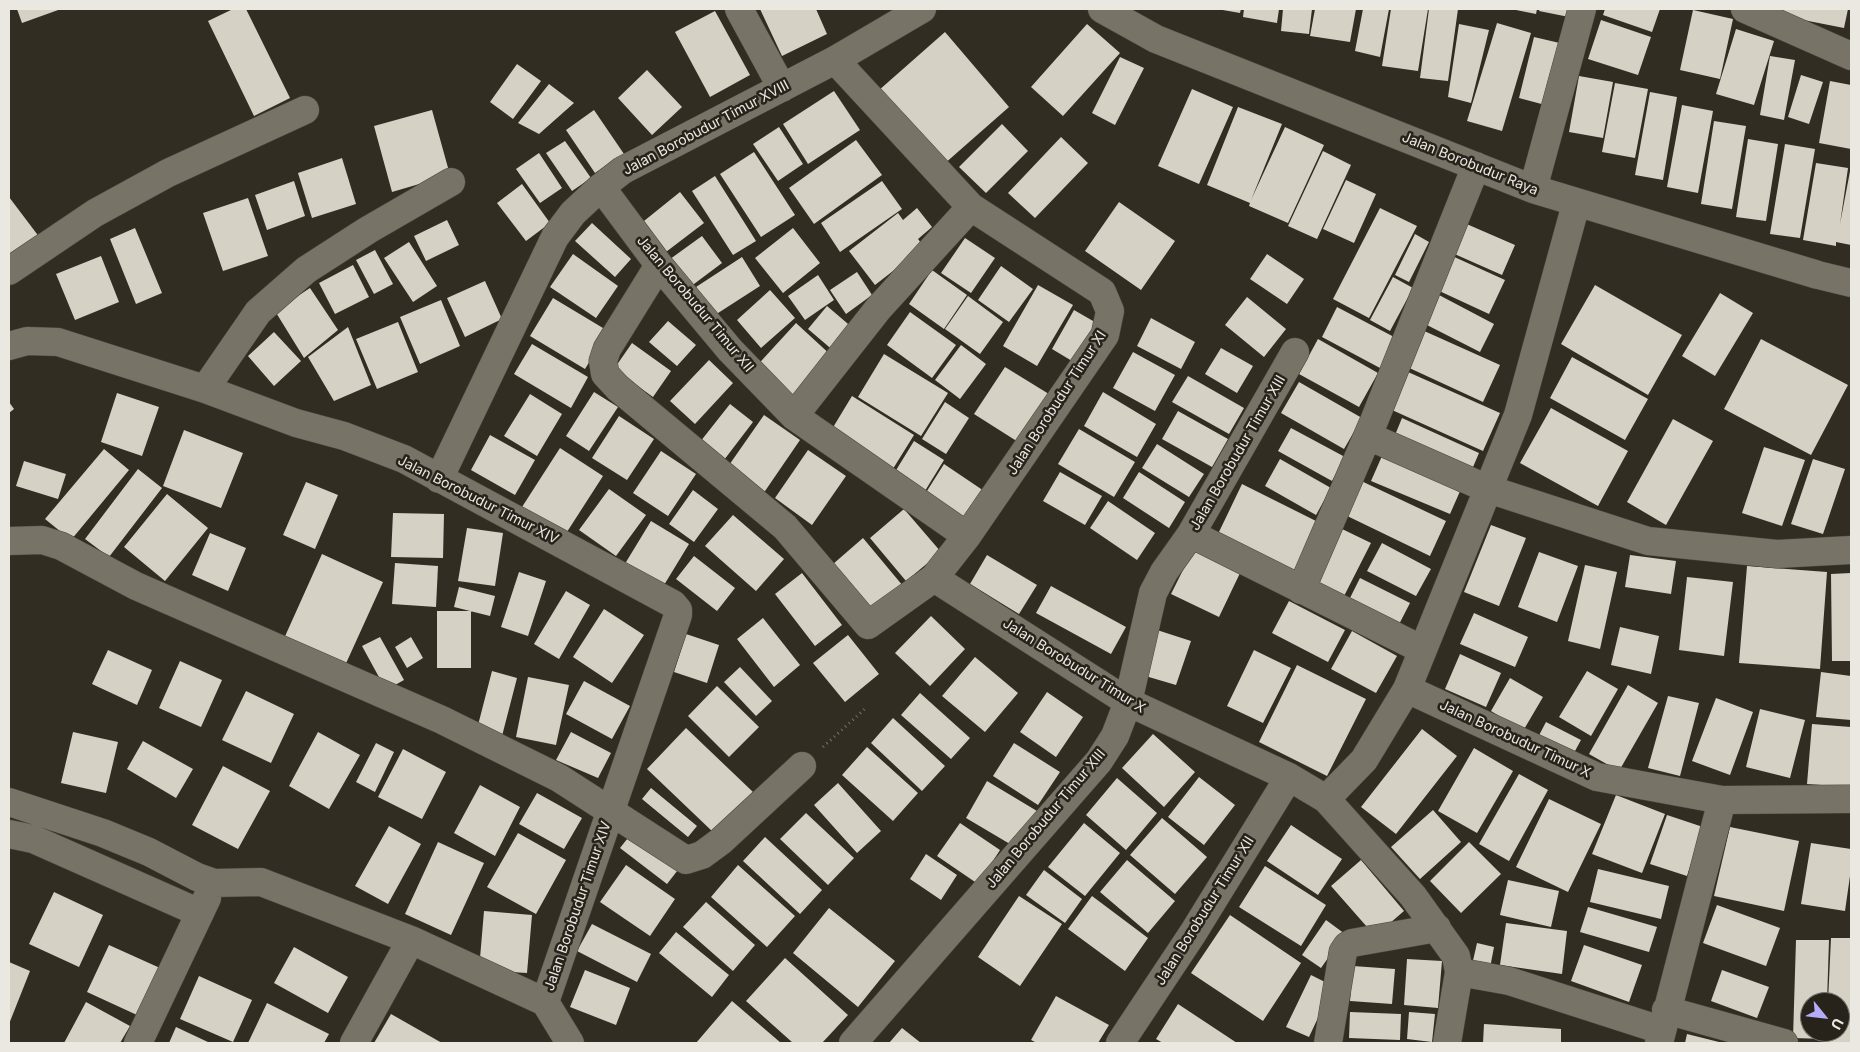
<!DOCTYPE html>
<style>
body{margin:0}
#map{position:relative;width:1860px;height:1052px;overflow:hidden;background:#312d23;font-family:Inter,sans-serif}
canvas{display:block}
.frame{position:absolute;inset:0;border:10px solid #eae8e1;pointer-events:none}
.north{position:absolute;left:1800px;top:992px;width:50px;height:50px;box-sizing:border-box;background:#27231a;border:1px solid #75726a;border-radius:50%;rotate:119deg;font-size:14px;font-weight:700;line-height:20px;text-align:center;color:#eae8e1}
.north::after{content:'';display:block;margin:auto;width:18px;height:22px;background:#b5acf8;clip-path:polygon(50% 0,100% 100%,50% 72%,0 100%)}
</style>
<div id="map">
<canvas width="1860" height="1052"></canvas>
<div class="frame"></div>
<div class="north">U</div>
</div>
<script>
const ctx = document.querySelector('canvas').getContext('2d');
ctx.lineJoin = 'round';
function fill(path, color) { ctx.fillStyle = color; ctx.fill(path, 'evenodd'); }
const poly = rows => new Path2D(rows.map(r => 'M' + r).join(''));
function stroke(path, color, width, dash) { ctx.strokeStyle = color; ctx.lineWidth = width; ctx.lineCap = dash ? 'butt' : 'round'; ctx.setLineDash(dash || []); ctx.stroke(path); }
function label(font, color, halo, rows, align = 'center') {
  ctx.font = font + ' Inter,sans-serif'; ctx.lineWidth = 5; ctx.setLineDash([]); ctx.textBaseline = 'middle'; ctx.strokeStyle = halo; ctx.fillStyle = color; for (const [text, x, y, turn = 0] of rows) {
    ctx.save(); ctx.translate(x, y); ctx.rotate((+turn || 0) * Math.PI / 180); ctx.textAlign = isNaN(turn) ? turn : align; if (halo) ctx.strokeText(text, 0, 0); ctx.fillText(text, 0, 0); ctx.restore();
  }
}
const building = poly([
 [17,9,61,9,22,23],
 [233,9,246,9,290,98,254,116,208,21],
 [760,9,816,9,827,34,782,56],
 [1217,9,1241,9,1240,13],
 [1244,9,1279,9,1277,23,1243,17],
 [1283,9,1312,9,1309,34,1281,31],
 [1315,9,1356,9,1350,42,1310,36],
 [1363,9,1389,9,1380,57,1355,51],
 [1391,9,1428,9,1418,71,1382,66],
 [1429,9,1458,9,1448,81,1420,78],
 [1511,9,1537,9,1536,14],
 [1540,9,1571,9,1569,17,1539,11],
 [1605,9,1660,9,1652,32,1603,15],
 [1779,9,1848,9,1844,28,1778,15],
 [1693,10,1733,19,1720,79,1680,70],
 [715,11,750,75,710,97,675,32],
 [1601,20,1651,37,1638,75,1588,59],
 [1497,23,1531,33,1502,131,1467,121],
 [1087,24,1120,53,1063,116,1031,87],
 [1459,24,1489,30,1471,103,1448,97],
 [1736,29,1774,41,1754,105,1716,94],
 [945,32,1009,107,943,165,878,91],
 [1534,37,1564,44,1549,106,1519,98],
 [1770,56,1795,60,1784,120,1760,115],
 [1120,57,1144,68,1115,125,1092,113],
 [517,64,541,81,513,119,490,102],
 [647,70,682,107,652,135,618,98],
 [1801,75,1823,82,1809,124,1788,117],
 [1579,76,1613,82,1603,138,1569,132],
 [1830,81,1851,85,1851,149,1819,143],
 [1615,83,1648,89,1635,158,1602,152],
 [549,84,574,103,539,134,518,123],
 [1192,89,1233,107,1199,184,1158,166],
 [834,91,860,130,808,164,783,124],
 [1650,92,1677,97,1663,180,1635,175],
 [1682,105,1713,111,1698,193,1667,187],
 [1238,107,1282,124,1251,200,1285,127,1324,145,1288,223,1249,206,1250,203,1207,185],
 [432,110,450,175,392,192,374,126],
 [594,110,624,154,595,173,566,130],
 [1714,121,1746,126,1732,209,1701,204],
 [1002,124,1028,151,986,193,959,167],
 [779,127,803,164,778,181,753,144],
 [1061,137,1088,163,1035,218,1008,193],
 [1748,139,1778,144,1766,221,1736,217],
 [856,140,882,175,814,224,789,188],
 [565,141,591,178,572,191,546,153],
 [1785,144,1815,149,1800,238,1770,234],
 [1323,151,1351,165,1317,239,1288,226],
 [754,152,795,215,761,237,720,174],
 [539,153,562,188,540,203,516,169],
 [342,158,356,204,312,218,298,173],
 [1816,163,1848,168,1840,224,1851,166,1851,245,1836,242,1836,246,1803,240],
 [715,176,756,241,733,255,692,191],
 [1346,180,1376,194,1354,243,1323,229],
 [294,181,305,216,267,230,255,195],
 [882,181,902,209,840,252,821,223],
 [522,184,550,223,526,241,497,203],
 [680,192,704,223,662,255,639,225],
 [9,197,40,238,9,255],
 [248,198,268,256,223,271,203,213],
 [1119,202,1175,241,1141,290,1085,251],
 [917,208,932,227,918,239,924,247,875,285,849,251,898,213,903,220],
 [1380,208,1417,226,1369,318,1333,299],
 [447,220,459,245,426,261,414,236],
 [1462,222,1515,245,1502,275,1450,252],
 [592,223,631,259,615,277,575,241],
 [135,228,162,293,136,304,110,239],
 [793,228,820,263,783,293,755,258],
 [1415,234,1429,242,1409,282,1395,275],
 [702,236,722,263,686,290,666,262],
 [965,238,995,258,971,293,941,273],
 [409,242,437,286,413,302,384,258],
 [375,250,393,284,374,294,356,260],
 [573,254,618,286,596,318,550,287],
 [1267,254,1304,279,1287,304,1250,279],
 [1450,255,1505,280,1489,314,1435,289],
 [101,256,119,302,75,320,56,274],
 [742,257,760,286,715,315,696,287],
 [353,265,369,297,335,314,319,283],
 [1001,266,1033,289,1009,322,978,300],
 [932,270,967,295,944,329,909,304],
 [857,272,872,295,846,314,830,290],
 [818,275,834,300,805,320,788,296],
 [1393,277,1413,288,1390,331,1370,320],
 [485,281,502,319,465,337,447,298],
 [1038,285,1073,305,1037,366,1003,346],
 [1595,285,1682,335,1648,395,1561,344],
 [310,288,338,330,304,358,275,311],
 [770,290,795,318,761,348,737,320],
 [1720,293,1753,313,1715,376,1682,356],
 [1439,295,1494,324,1480,352,1425,324],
 [968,296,1003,322,980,354,945,329],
 [1247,297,1286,329,1264,357,1225,325],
 [553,298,608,331,585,369,530,336],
 [441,300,460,346,420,364,400,317],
 [827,306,854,329,835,352,808,329],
 [1337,307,1396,338,1380,368,1322,337],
 [1074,310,1100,325,1077,364,1052,349],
 [910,312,956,345,932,378,887,345],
 [1151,318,1195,342,1181,369,1137,346],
 [668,321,696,345,677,366,649,342],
 [398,322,418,372,377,389,356,339],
 [796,323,833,357,789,405,752,371],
 [348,327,371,385,334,401,308,357],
 [1422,330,1500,365,1483,402,1405,366],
 [274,332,301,361,274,386,248,356],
 [1318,339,1378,373,1359,407,1299,374],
 [1761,339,1848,385,1811,455,1724,409],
 [632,343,671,371,653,397,614,369],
 [532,344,588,377,571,408,514,374],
 [961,345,986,364,960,399,935,380],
 [1221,348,1253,366,1237,393,1205,374],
 [1133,352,1175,375,1155,411,1113,388],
 [884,354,948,393,921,436,858,397],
 [1572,357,1648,399,1625,440,1550,398],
 [709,360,733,383,695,424,670,401],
 [1005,367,1057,399,1026,447,974,414],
 [1408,372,1500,413,1483,451,1392,410],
 [1188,376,1244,408,1229,434,1172,402],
 [1299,382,1362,418,1344,449,1281,413],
 [594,392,618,407,589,451,566,436],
 [1103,392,1156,424,1137,457,1084,426],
 [117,393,159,407,142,456,101,442],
 [530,394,562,414,537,456,504,436],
 [852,396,914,435,891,472,829,434],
 [9,402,14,409,9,413],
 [945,402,969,418,946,454,922,439],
 [730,404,753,422,724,460,700,442],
 [1551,408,1628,451,1598,506,1520,463],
 [1178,411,1228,439,1212,467,1162,439],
 [764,415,800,440,763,494,727,468],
 [619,416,654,439,627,480,592,458],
 [1402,418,1479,453,1470,474,1393,440],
 [1673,419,1713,441,1666,525,1627,502],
 [1291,428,1345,457,1332,481,1278,451],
 [1079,429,1135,462,1114,497,1058,464],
 [184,430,243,453,221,508,163,486],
 [490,435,535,460,515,495,471,470],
 [914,441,944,460,920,499,890,480],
 [1157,444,1204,474,1189,497,1142,468],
 [1764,447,1805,460,1782,526,1742,513],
 [560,448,603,476,565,535,522,507],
 [104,449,129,470,71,540,45,519],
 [808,450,846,476,812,525,775,498],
 [661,451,696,474,668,516,633,493],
 [1382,456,1461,489,1450,514,1371,481],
 [1280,459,1331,488,1316,515,1265,486],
 [1813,459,1845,469,1823,534,1791,524],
 [24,461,66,474,58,499,16,486],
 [944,464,990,495,966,532,920,502],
 [138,469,162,488,109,557,85,539],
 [1060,472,1102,496,1085,525,1043,501],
 [1139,472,1185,502,1169,528,1123,498],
 [1357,479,1446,521,1430,556,1341,513],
 [306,482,338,495,315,549,283,535],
 [1242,484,1318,522,1294,571,1218,534],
 [609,489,646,515,616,556,579,530],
 [693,490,718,509,694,542,669,524],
 [167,494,208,528,165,581,124,547],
 [1108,501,1155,533,1137,560,1090,528],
 [904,509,941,552,906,581,870,538],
 [393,513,444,514,443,558,391,557],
 [733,515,784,559,756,591,705,546],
 [651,521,689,544,661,590,623,567],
 [1491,525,1526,538,1499,606,1464,592],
 [467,528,503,533,495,586,458,581],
 [1340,528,1371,543,1340,604,1309,588],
 [210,533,246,548,228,591,192,575],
 [863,538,903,586,864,618,825,571],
 [1382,543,1431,569,1416,596,1367,571],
 [1194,548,1241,571,1219,617,1171,594],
 [1539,552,1578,566,1557,622,1518,607],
 [322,554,383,582,343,670,282,643],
 [987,555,1037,585,1019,614,970,584],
 [1630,555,1676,561,1671,594,1625,587],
 [694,556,735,588,717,611,676,579],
 [395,563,438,566,436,607,392,604],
 [1585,565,1617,572,1600,649,1568,641],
 [1747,566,1827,572,1820,669,1739,663],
 [519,572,546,581,528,636,501,627],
 [802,573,842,625,815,646,775,594],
 [1851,573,1851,661,1832,661,1831,574],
 [1687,577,1733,582,1724,656,1679,650],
 [1360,578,1410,603,1394,634,1344,610],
 [1051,586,1126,627,1111,654,1036,613],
 [459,587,495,596,490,616,454,607],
 [566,591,590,605,559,659,534,644],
 [1289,601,1345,630,1328,662,1272,633],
 [604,609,644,635,612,683,573,657],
 [437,611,471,611,471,668,437,668],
 [1474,613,1528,637,1515,667,1460,644],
 [931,616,965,649,930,686,895,653],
 [763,618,800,665,774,687,737,639],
 [1620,627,1659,636,1651,674,1611,665],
 [1157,630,1191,641,1176,685,1142,675],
 [1352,631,1397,656,1376,693,1331,669],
 [686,634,719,645,707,683,674,672],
 [848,635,879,674,845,702,813,663],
 [380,637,404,680,386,690,362,646],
 [411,637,423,658,407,668,395,647],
 [108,650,152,670,137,705,92,684],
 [1254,650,1291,668,1263,723,1227,706],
 [1460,654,1501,673,1486,707,1445,689],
 [975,657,1018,693,985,732,942,696],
 [180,661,222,680,201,727,159,708],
 [1297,665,1366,699,1327,776,1259,742],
 [740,667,772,701,756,716,724,682],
 [492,671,517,678,502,736,477,729],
 [1587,671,1618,689,1591,736,1559,717],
 [1821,672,1851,676,1851,720,1816,717],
 [528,677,569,685,556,745,516,737],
 [1510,678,1543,697,1523,731,1491,711],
 [584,681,630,706,612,739,566,714],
 [1628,685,1658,703,1619,771,1589,754],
 [717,686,759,727,729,757,688,716],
 [246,691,294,714,271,763,222,740],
 [1047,692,1083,717,1056,757,1020,732],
 [920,693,970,738,951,759,901,715],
 [1668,696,1699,703,1680,776,1648,768],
 [1716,698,1753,712,1730,775,1692,761],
 [1760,709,1805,720,1790,778,1746,767],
 [893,718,945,766,922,791,871,743],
 [1546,722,1581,740,1569,762,1535,743],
 [1812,724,1851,727,1851,787,1807,784],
 [686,728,753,792,714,833,647,769],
 [1422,729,1457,756,1396,834,1361,807],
 [73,732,118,742,106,793,61,783],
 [318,732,360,755,329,809,289,786],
 [571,732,611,753,598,778,556,760],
 [1153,734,1195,772,1164,807,1122,768],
 [143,741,193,769,176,798,127,769],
 [376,743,394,752,375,792,356,782],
 [1014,743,1060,772,1038,805,993,776],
 [867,747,918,793,893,821,842,775],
 [1474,748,1513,771,1477,833,1438,811],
 [403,749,446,772,422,819,378,797],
 [223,766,270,791,238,849,192,825],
 [1519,774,1548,790,1509,861,1479,844],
 [1199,777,1235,805,1204,845,1168,817],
 [1117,778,1157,813,1126,850,1086,815],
 [987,781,1037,811,1015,847,966,818],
 [838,783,881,831,857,853,814,805],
 [480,785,520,807,495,856,454,833],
 [651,788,697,826,688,837,642,799],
 [537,793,582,818,564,849,519,824],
 [1616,795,1665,814,1642,873,1592,854],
 [1549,799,1601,824,1568,892,1516,867],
 [1433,810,1461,842,1420,879,1391,847],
 [806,813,854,858,828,885,780,839],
 [1667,815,1703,827,1687,876,1650,864],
 [1162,818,1207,857,1175,894,1130,855],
 [960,823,1000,850,978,884,937,856],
 [1084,823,1120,853,1085,896,1048,867],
 [1291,825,1342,859,1318,895,1267,861],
 [389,826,421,844,388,904,355,886],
 [1730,827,1799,841,1784,911,1714,896],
 [635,829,681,866,667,884,620,848],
 [518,833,566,860,536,914,487,887],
 [765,837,822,890,800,914,743,861],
 [438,842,484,863,451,935,405,914],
 [1469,842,1501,874,1461,913,1430,881],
 [1811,843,1851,849,1851,869,1845,911,1801,904],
 [926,854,957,875,941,900,910,879],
 [1127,860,1175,901,1148,933,1100,892],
 [1361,860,1404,911,1375,936,1331,886],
 [626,865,675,899,650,936,600,902],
 [738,865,795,916,767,947,711,897],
 [1265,866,1326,905,1301,946,1239,907],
 [1598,869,1669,886,1661,919,1590,902],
 [1044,870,1082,899,1065,923,1026,895],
 [1508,880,1559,891,1551,927,1500,915],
 [54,892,103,915,79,967,29,944],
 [1019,896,1062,924,1020,986,978,957],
 [1092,896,1148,938,1125,971,1068,929],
 [706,902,755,945,733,971,683,927],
 [1717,905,1780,928,1766,966,1703,943],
 [1588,907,1657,927,1649,952,1580,932],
 [829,908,895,961,858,1007,793,953],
 [484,911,532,915,527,973,479,970],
 [1230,915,1301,963,1263,1021,1191,973],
 [1326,920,1345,934,1321,968,1302,955],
 [1506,923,1567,931,1562,974,1500,965],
 [592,924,651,954,637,982,577,951],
 [676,932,729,975,712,997,659,953],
 [1831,938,1851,938,1851,1043,1826,1043,1826,1039,1793,1038,1796,940,1829,940,1827,1002,1810,1002,1810,1032,1840,1032,1840,1002,1828,1002],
 [1477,943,1494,947,1490,968,1472,965],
 [109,945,160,968,137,1015,87,992],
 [1584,945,1642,965,1629,1002,1571,981],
 [294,947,348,977,328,1013,274,983],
 [785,958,848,1015,822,1043,793,1043,746,1001],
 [1407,959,1442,961,1438,1008,1404,1005],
 [9,962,30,971,9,1024],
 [1353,966,1395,969,1392,1004,1350,1001],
 [585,970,630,988,616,1025,570,1007],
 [1722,970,1769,987,1757,1018,1711,1001],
 [1311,975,1333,986,1309,1037,1286,1027],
 [199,976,252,1000,233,1042,180,1019],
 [1056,996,1109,1025,1098,1043,1037,1043,1031,1040],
 [732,1001,781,1043,696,1043],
 [86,1002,130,1026,120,1043,64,1043],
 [267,1003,329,1034,324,1043,248,1043],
 [1178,1004,1237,1043,1163,1043,1156,1039],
 [1350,1012,1401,1014,1400,1040,1349,1038],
 [1409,1012,1435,1014,1432,1042,1407,1039],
 [391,1014,442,1043,374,1043],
 [1484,1024,1561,1029,1561,1043,1483,1043],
 [176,1027,210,1043,169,1043],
 [902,1028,921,1043,889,1043],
 [1687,1034,1723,1043,1685,1043]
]);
const path = poly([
 [823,747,867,707]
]);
const street = poly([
 [739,9,782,88],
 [1102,9,1156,39,1533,189,1818,275,1851,283],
 [1745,9,1851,56],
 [601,187,659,265,730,350,794,416,967,536],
 [1533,189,1582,9],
 [659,265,607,349,603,361,605,374,618,388,785,527,868,625,934,578,967,536,1105,335,1110,311,1102,292,971,207,835,60],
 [9,271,95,213,168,173,305,110],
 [9,346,27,341,58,342,205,389,296,423,344,436,404,459,673,604,678,610,678,615,545,1002],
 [205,389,258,312,306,270,368,230,451,182],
 [794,416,878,309,971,207],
 [1368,436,1488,489,1648,541,1777,554,1851,550],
 [439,479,555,237,573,213,601,187,623,170,835,60,922,9],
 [1191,534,1423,650],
 [9,541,42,540,61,546,136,586,442,720,559,778,686,860,702,855,721,841,802,766],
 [934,578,1128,702,1289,777,1326,799,1413,896,1456,956,1459,972,1447,1043],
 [1301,590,1374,421,1476,166],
 [1407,689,1597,777,1722,800,1851,799],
 [1326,799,1364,760,1407,689,1518,415,1576,204],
 [9,802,103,833,149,852,197,877,214,883,261,882,411,940,545,1002,570,1043],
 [9,834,33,839,200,913],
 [1459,972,1509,981,1661,1030],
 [1666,1010,1784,1043],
 [138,1043,207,898],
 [354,1043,411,940],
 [853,1043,1099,761,1115,736,1128,702,1153,593,1164,572,1191,534,1295,352],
 [1120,1043,1193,933,1289,777],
 [1328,1043,1343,952,1347,946,1352,943,1437,928],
 [1659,1043,1722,800]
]);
const streetNames = [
 ["Jalan Borobudur Timur XVIII",706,128,-28],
 ["Jalan Borobudur Raya",1470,164,22],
 ["Jalan Borobudur Timur XII",695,304,50],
 ["Jalan Borobudur Timur XI",1057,403,-57],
 ["Jalan Borobudur Timur XIII",1238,453,-60],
 ["Jalan Borobudur Timur XIV",478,500,27],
 ["Jalan Borobudur Timur X",1074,666,32],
 ["Jalan Borobudur Timur X",1515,739,25],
 ["Jalan Borobudur Timur XIII",1046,819,-50],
 ["Jalan Borobudur Timur XIV",578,906,-71],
 ["Jalan Borobudur Timur XII",1205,911,-58]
];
fill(building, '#d6d1c5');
stroke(street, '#4b483f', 29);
stroke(path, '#77746b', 3, [1, 4]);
stroke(street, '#777367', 28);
label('14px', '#eae8e1', '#27231a', streetNames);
</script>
